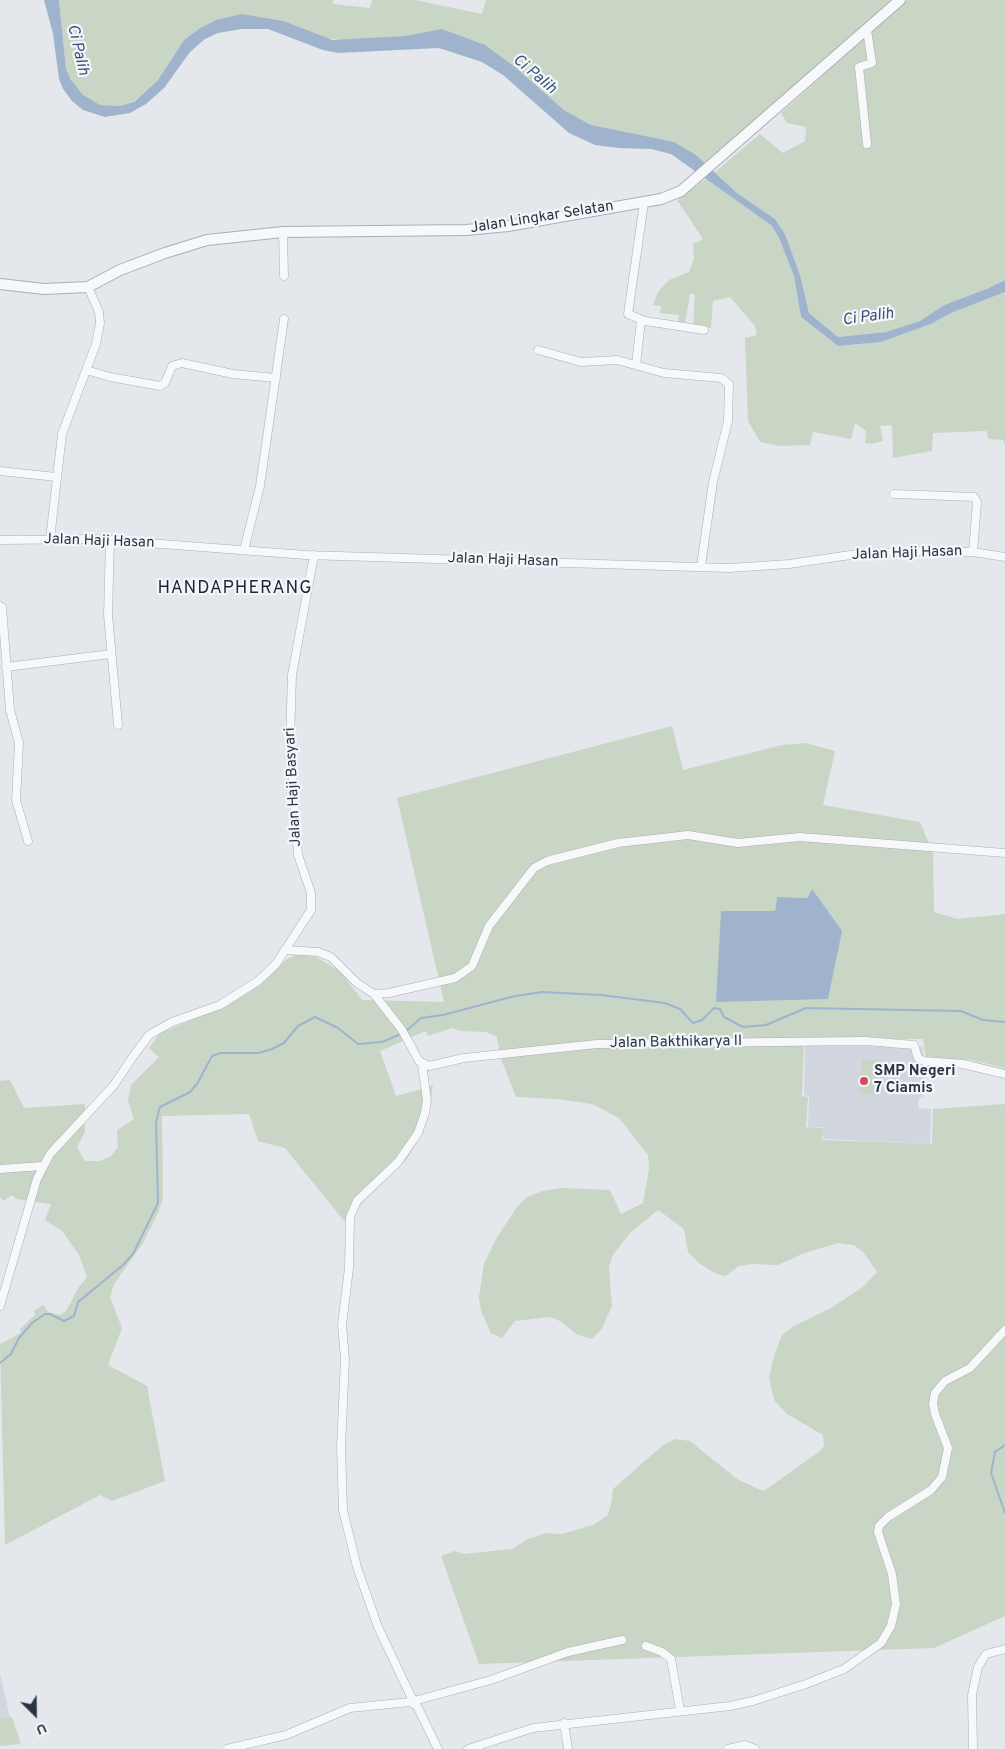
<!DOCTYPE html>
<style>
body{margin:0}
#map{position:relative;width:1005px;height:1749px;overflow:hidden;background:#e4e7ec;font-family:Overpass,sans-serif}
canvas{display:block}
.north{position:absolute;left:10px;top:1689px;width:50px;height:50px;-webkit-text-stroke:4px #f4f6f9;paint-order:stroke;rotate:157deg;font-size:14px;font-weight:700;line-height:20px;text-align:center;color:#2b3445}
.north::after{content:'';display:block;margin:auto;width:18px;height:22px;background:#2b3445;clip-path:polygon(50% 0,100% 100%,50% 72%,0 100%)}
</style>
<div id="map">
<canvas width="1005" height="1749"></canvas>
<div class="north">U</div>
</div>
<script>
const ctx = document.querySelector('canvas').getContext('2d');
ctx.lineJoin = 'round';
function fill(path, color) { ctx.fillStyle = color; ctx.fill(path, 'evenodd'); }
const poly = rows => new Path2D(rows.map(r => 'M' + r).join(''));
function stroke(path, color, width, dash) { ctx.strokeStyle = color; ctx.lineWidth = width; ctx.lineCap = dash ? 'butt' : 'round'; ctx.setLineDash(dash || []); ctx.stroke(path); }
function label(font, color, halo, rows, align = 'center') {
  ctx.font = font + ' Overpass,sans-serif'; ctx.lineWidth = 4.5; ctx.setLineDash([]); ctx.textBaseline = 'middle'; ctx.strokeStyle = halo; ctx.fillStyle = color; for (const [text, x, y, turn = 0] of rows) {
    ctx.save(); ctx.translate(x, y); ctx.rotate((+turn || 0) * Math.PI / 180); ctx.textAlign = isNaN(turn) ? turn : align; if (halo) ctx.strokeText(text, 0, 0); ctx.fillText(text, 0, 0); ctx.restore();
  }
}
const built = poly([
 [805,1045,923,1047,925,1066,923,1098,919,1098,918,1108,931,1109,930,1144,823,1139,823,1127,808,1127,809,1096,804,1095],
 [0,1673,10,1718,0,1720]
]);
const green = poly([
 [59,0,333,0,333,4,370,8,372,0,415,0,482,14,486,0,894,0,704,163,696,155,632,134,591,125,564,110,515,67,442,29,404,36,346,41,216,20,200,28,184,40,158,80,133,102,120,106,100,105,90,101,76,89,66,69],
 [907,0,1005,0,1005,280,989,288,944,305,920,321,886,332,838,337,809,313,800,275,785,234,775,219,737,193,715,172,760,134,783,153,805,141,806,127,787,123,781,113],
 [706,179,772,226,779,238,794,276,801,317,838,346,881,342,931,324,951,313,1005,292,1005,445,1003,440,989,439,986,431,933,433,932,451,893,458,892,425,880,426,883,441,872,444,865,443,866,431,855,423,851,439,813,432,810,445,780,446,760,442,748,421,745,338,757,335,755,326,730,297,713,301,711,328,693,326,695,294,690,294,685,323,678,322,679,315,660,313,661,306,653,305,658,292,669,280,689,272,694,259,693,244,703,239,677,200],
 [672,726,683,770,782,745,806,743,835,751,823,805,920,822,933,853,934,912,957,919,1005,914,1005,1068,971,1060,926,1058,923,1039,804,1040,802,1096,808,1097,806,1127,823,1128,822,1140,932,1144,933,1109,1005,1104,1005,1616,934,1648,479,1664,441,1556,455,1551,464,1554,512,1549,528,1539,546,1533,562,1534,593,1525,607,1516,611,1505,613,1489,662,1446,675,1439,690,1441,737,1479,763,1491,771,1486,820,1451,824,1446,823,1435,787,1414,774,1400,769,1378,774,1356,782,1335,792,1327,831,1308,863,1287,877,1272,864,1253,854,1245,838,1243,802,1254,778,1265,752,1264,739,1266,725,1276,717,1274,700,1264,688,1252,684,1229,658,1210,629,1234,613,1255,609,1267,612,1306,601,1330,592,1339,576,1334,560,1321,550,1317,515,1321,502,1338,491,1333,481,1311,479,1297,484,1264,496,1239,517,1207,527,1197,543,1191,562,1188,610,1190,621,1214,643,1203,649,1169,648,1155,619,1118,592,1104,556,1099,516,1097,501,1059,497,1037,486,1032,460,1031,453,1028,428,1036,426,1031,380,1051,396,1096,433,1086,429,1108,422,1133,407,1159,344,1221,285,1148,258,1141,249,1114,162,1116,163,1198,158,1213,143,1243,114,1284,110,1297,122,1328,108,1365,147,1386,165,1481,112,1501,100,1495,5,1545,0,1344,21,1333,20,1329,35,1315,34,1311,43,1305,48,1312,60,1315,66,1311,79,1287,87,1277,79,1255,62,1231,45,1220,51,1204,16,1199,12,1195,3,1201,0,1197,0,1081,10,1080,24,1108,85,1104,85,1132,77,1147,85,1161,100,1161,111,1156,118,1147,117,1130,134,1119,128,1101,130,1090,131,1085,159,1057,149,1048,159,1034,231,1003,266,979,287,959,298,954,316,957,340,971,362,1000,444,1002,397,798],
 [812,889,828,999,721,912,775,911,777,897,807,898],
 [862,1059,882,1060,880,1095,860,1094],
 [12,1717,21,1744,0,1746,0,1719]
]);
const water = poly([
 [44,0,59,0,66,69,71,80,83,95,100,105,120,106,134,102,158,80,184,40,200,28,216,20,242,14,283,21,333,40,404,36,442,29,485,45,515,67,564,110,591,125,674,142,696,155,737,193,775,219,785,234,800,275,809,313,838,337,886,332,920,321,944,305,989,288,1005,280,1005,292,951,313,931,324,881,342,838,346,801,317,794,276,779,238,772,226,671,154,651,149,618,148,595,145,569,133,503,75,482,62,439,48,338,53,323,50,268,29,242,29,218,33,205,39,190,52,164,88,146,104,130,113,105,117,83,110,72,101,63,89,59,79,53,34],
 [812,889,842,931,828,999,716,1002,721,911,775,911,777,897,807,898]
]);
const stream = poly([
 [405,1032,421,1018,443,1015,515,996,542,992,601,995,665,1003,680,1009,693,1023,702,1020,714,1008,720,1009,724,1017,743,1027,766,1025,806,1008,961,1011,983,1020,1005,1022],
 [0,1363,11,1354,19,1338,32,1323,45,1314,50,1314,64,1321,74,1316,78,1302,123,1265,133,1254,158,1203,156,1122,160,1107,190,1092,197,1084,212,1056,220,1053,258,1053,272,1049,284,1043,298,1026,315,1017,338,1028,358,1044,382,1042,401,1034],
 [1005,1445,995,1452,991,1473,1005,1513]
]);
const minor = poly([
 [867,30,872,63,859,67,867,144],
 [644,203,628,314,645,321,704,330],
 [283,232,284,276],
 [538,350,581,362,617,360,664,373,721,378,729,384,728,421,713,482,701,566],
 [636,365,641,320],
 [86,370,110,377,160,386,165,383,172,366,182,363,233,374,276,378],
 [0,471,56,477],
 [894,494,974,497,977,502,973,552],
 [50,539,62,434,96,344,100,323,99,312,88,287],
 [0,540,96,539,306,555,729,568,789,564,857,554,920,551,973,552,1005,557],
 [110,540,108,615,118,725],
 [244,550,260,486,284,319],
 [0,606,2,607,10,710,19,743,16,800,28,841],
 [6,667,111,654],
 [285,950,318,952,331,957,357,983,374,994,389,993,455,978,472,966,489,926,534,868,547,861,618,843,688,835,738,843,800,837,1005,853],
 [374,994,402,1030,419,1061,429,1066,464,1058,597,1044,866,1041,914,1045,918,1058,924,1061,963,1064,1005,1074],
 [0,1169,42,1166],
 [0,1306,37,1179,50,1154,114,1085,132,1058,149,1035,172,1022,220,1005,258,981,276,964,311,910,311,893,298,855,290,740,292,675,314,555],
 [646,1646,662,1652,671,1659,680,1710],
 [414,1701,491,1680,568,1652,622,1640],
 [414,1703,378,1627,357,1567,343,1510,341,1447,345,1359,342,1325,349,1268,350,1217,357,1201,398,1162,418,1133,425,1113,427,1101,422,1064],
 [564,1723,568,1749],
 [227,1749,286,1735,350,1708,410,1702,417,1706,438,1749],
 [468,1749,533,1728,730,1706,753,1701,806,1684,844,1669,881,1643,891,1626,896,1604,892,1574,878,1532,879,1526,888,1517,931,1490,942,1477,948,1448,935,1414,933,1403,935,1393,945,1381,970,1368,1005,1330],
 [728,1749,745,1745,755,1749],
 [973,1749,972,1695,978,1667,986,1654,1005,1649]
]);
const tertiary = poly([
 [0,284,44,289,88,287,120,270,165,253,207,240,283,232,466,230,508,226,661,199,681,191,900,0]
]);
const markers = [
 [864,1081,5,"#d1495b"]
];
const streetNames = [
 ["Jalan Lingkar Selatan",542,218,-9],
 ["Jalan Haji Hasan",99,542,2],
 ["Jalan Haji Hasan",907,554,-2],
 ["Jalan Haji Hasan",503,561,2],
 ["Jalan Haji Basyari",294,787,-93],
 ["Jalan Bakthikarya II",676,1043,-1]
];
const poiNames = [
 ["SMP Negeri",874,1072],
 ["7 Ciamis",874,1089]
];
const waterNames = [
 ["Ci Palih",77,50,77],
 ["Ci Palih",534,75,40],
 ["Ci Palih",868,318,-8]
];
const quarterNames = [
 ["HANDAPHERANG",235,589]
];
fill(built, '#d2d6de');
fill(green, '#c9d6c5');
fill(water, '#9fb4cc');
stroke(stream, '#9fb4cc', 2);
stroke(minor, '#a9aeb7', 9);
stroke(tertiary, '#a9aeb7', 12);
stroke(minor, '#f7f8fa', 8);
stroke(tertiary, '#f7f8fa', 10);
for (const [x, y, r, color] of markers) { const dot = new Path2D(); dot.arc(x, y, r, 0, 2 * Math.PI); ctx.fillStyle = color; ctx.fill(dot); stroke(dot, '#f4f6f9', 2); }
label('15px', '#2b3445', '#f4f6f9', streetNames);
label('bold 15px', '#2b3445', '#f4f6f9', poiNames, 'left');
label('italic 16px', '#34527a', '#f4f6f9', waterNames);
ctx.letterSpacing = '1px';
label('18px', '#1d2536', '#f4f6f9', quarterNames);
ctx.letterSpacing = '0px';
</script>
